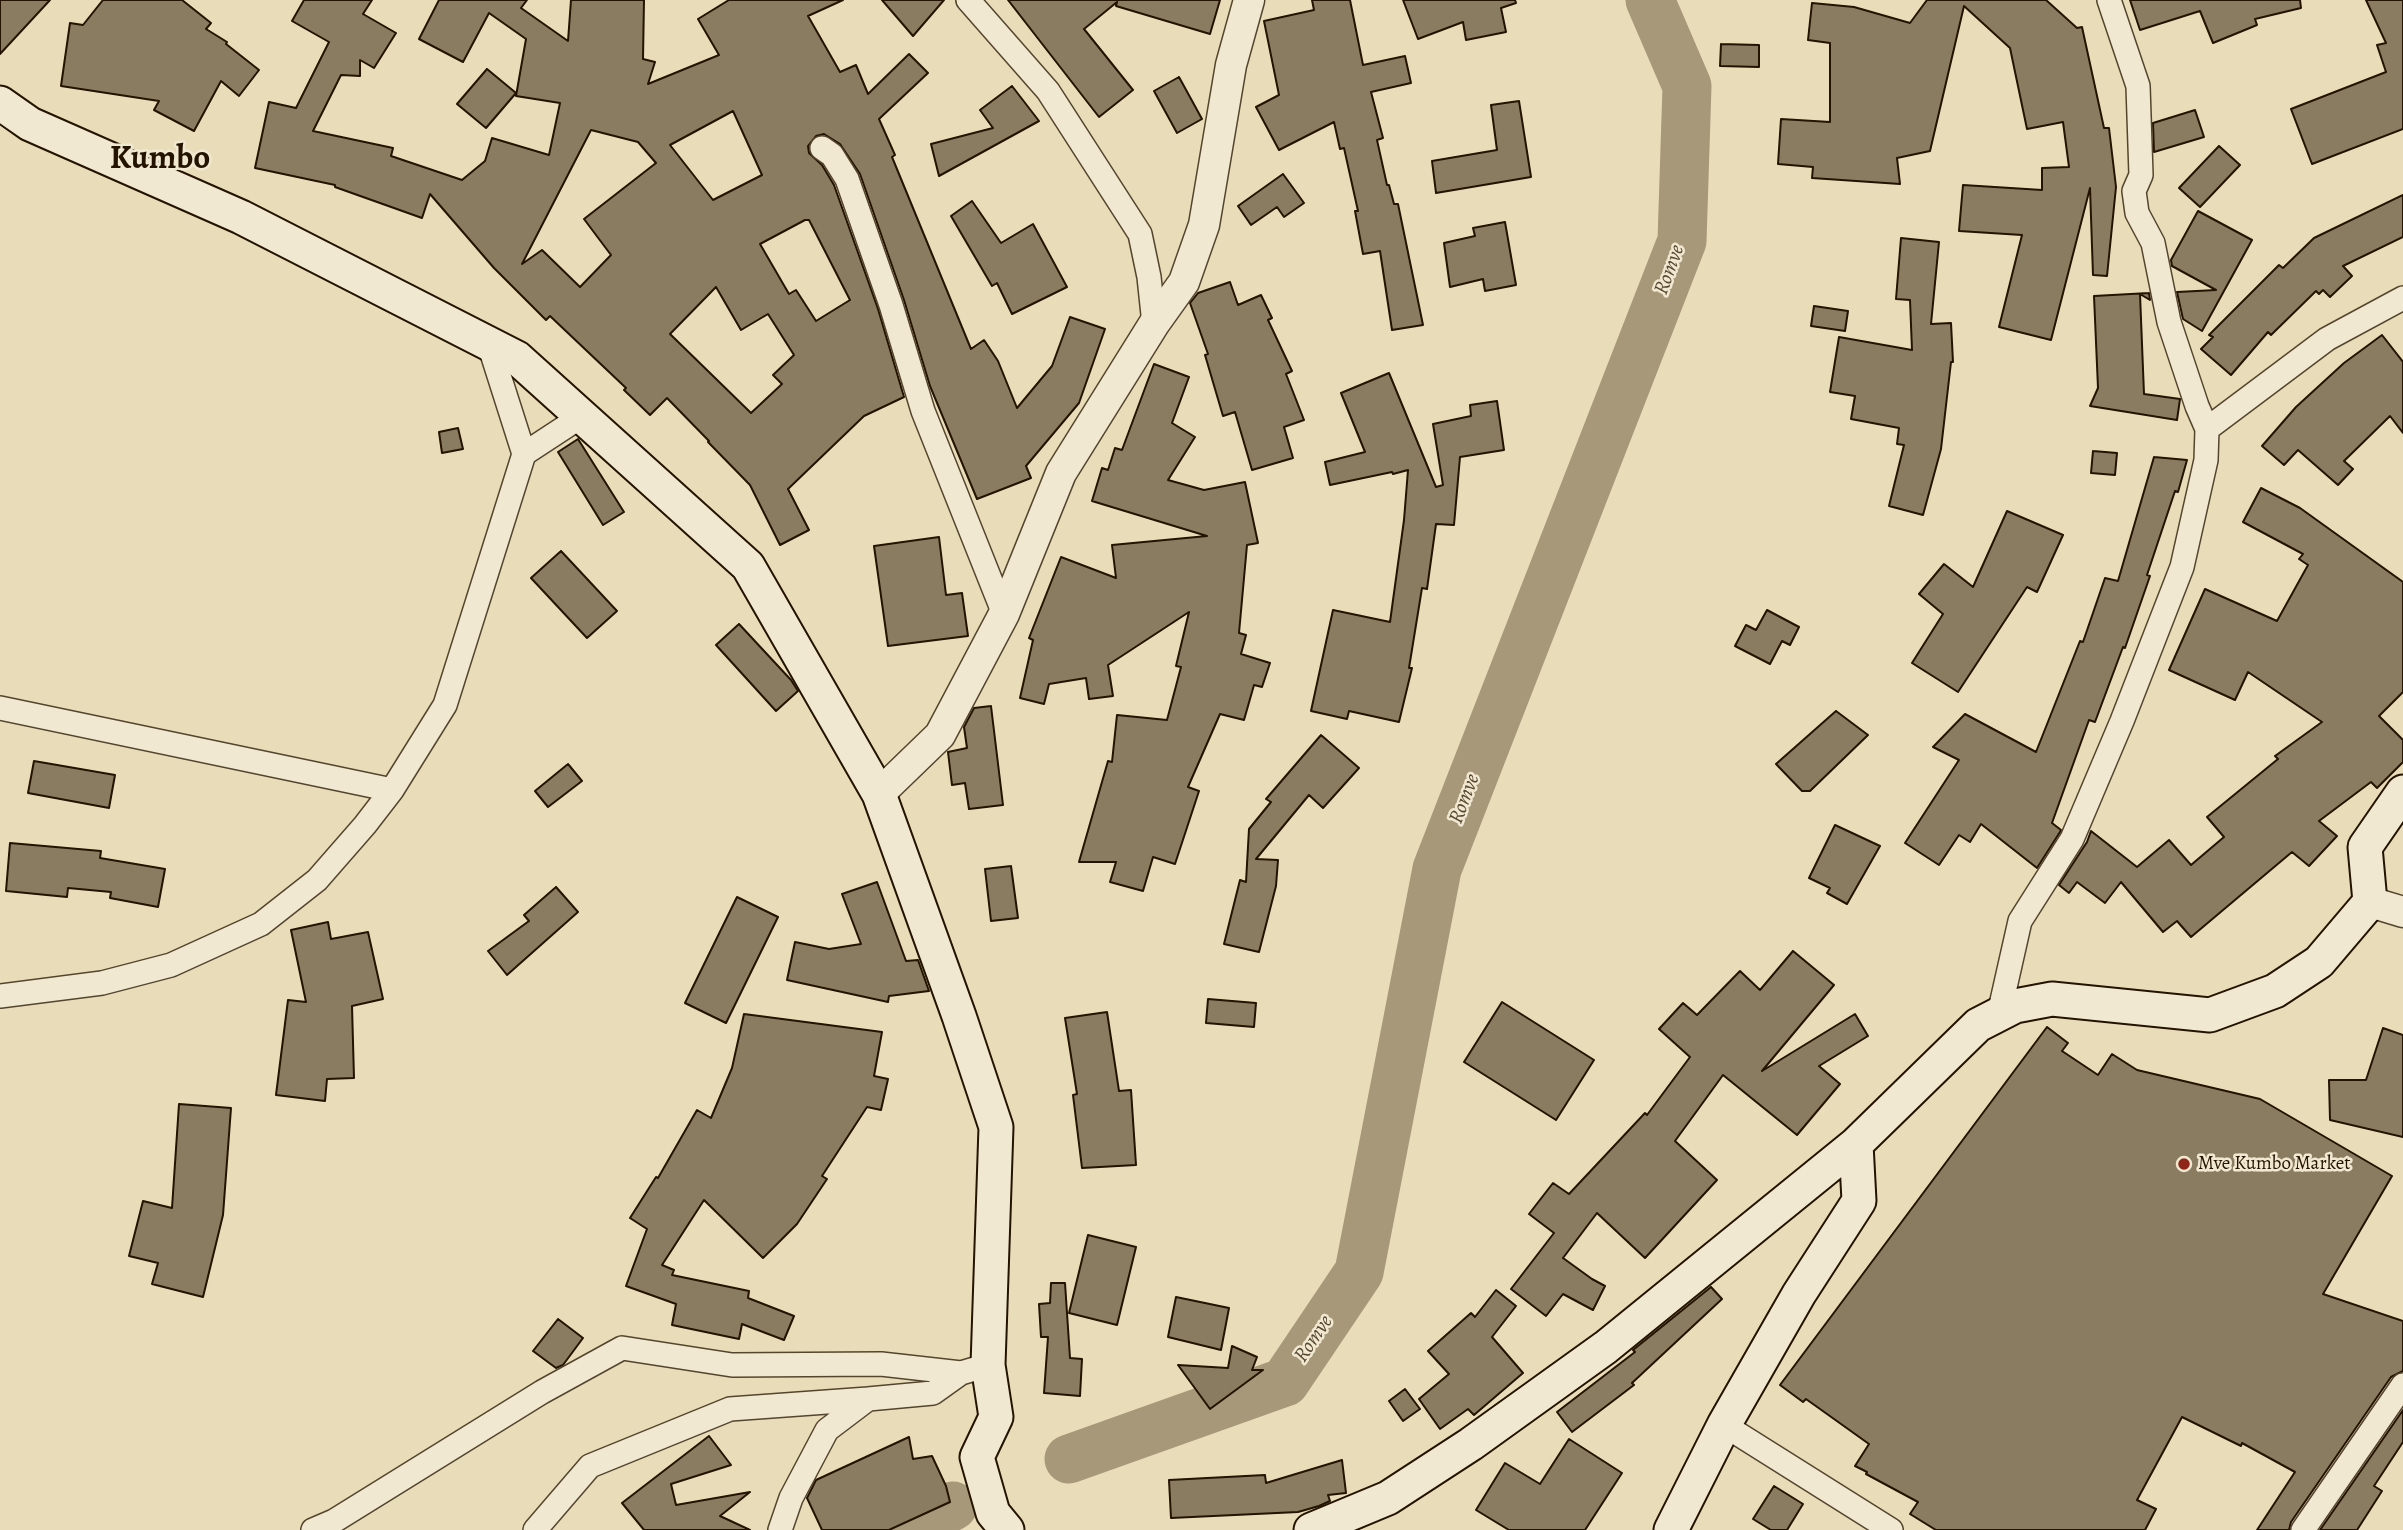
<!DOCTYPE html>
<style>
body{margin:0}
canvas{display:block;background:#e9dcb8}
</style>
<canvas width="2403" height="1530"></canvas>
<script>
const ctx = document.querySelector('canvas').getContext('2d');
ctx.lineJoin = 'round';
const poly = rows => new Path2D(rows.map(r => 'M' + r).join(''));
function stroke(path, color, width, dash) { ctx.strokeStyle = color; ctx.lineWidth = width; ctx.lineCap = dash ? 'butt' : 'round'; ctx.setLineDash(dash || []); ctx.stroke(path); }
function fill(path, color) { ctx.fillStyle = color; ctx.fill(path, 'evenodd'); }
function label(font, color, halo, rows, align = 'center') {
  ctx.font = font + ' Alegreya,serif'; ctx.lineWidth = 5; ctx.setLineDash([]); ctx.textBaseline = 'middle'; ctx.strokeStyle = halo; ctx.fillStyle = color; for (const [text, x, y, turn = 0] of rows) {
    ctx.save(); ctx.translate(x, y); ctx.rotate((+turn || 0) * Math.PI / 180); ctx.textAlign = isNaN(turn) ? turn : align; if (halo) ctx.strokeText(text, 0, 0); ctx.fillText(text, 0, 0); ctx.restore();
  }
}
const river = poly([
 [1069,1459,1285,1382,1359,1272,1437,869,1682,241,1687,86,1650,0],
 [903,1530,953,1506]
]);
const building = poly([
 [0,0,50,0,0,54,0,0],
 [103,0,182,0,211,23,206,29,227,42,226,44,259,70,239,96,221,81,194,131,154,110,159,101,61,86,70,23,83,25,103,0],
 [304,0,372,0,363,14,396,33,374,68,360,60,360,76,341,75,313,131,393,148,391,156,462,180,485,161,492,138,549,155,560,103,516,96,526,39,489,13,463,62,419,39,439,0,527,0,521,8,568,41,571,0,644,0,643,59,655,62,648,84,719,55,698,19,729,0,843,0,808,16,840,72,856,65,868,94,909,54,928,73,879,119,895,155,892,157,971,349,984,340,998,361,1017,408,1052,366,1070,317,1105,329,1079,403,1026,466,1031,478,977,499,930,386,904,300,860,174,840,144,824,134,816,136,808,146,809,153,822,165,834,185,878,309,904,397,864,416,788,489,809,530,780,545,750,485,708,442,709,441,667,398,650,415,624,390,626,388,550,316,546,320,494,268,430,194,422,218,335,187,335,185,255,168,269,102,296,108,329,42,292,21,304,0],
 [733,111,762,175,713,200,670,145,733,111],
 [591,130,638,142,656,163,584,219,611,255,580,287,542,250,522,264,591,130],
 [805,220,809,220,850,300,816,321,796,290,789,294,760,244,805,220],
 [716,287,741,330,768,314,794,355,773,375,782,384,751,413,670,334,716,287],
 [882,0,944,0,913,36,882,0],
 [1008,0,1220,0,1210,34,1116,6,1117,2,1084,29,1133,90,1099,117,1008,0],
 [1312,0,1350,0,1363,65,1405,56,1411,83,1371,92,1383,138,1377,140,1387,185,1389,185,1394,204,1398,204,1423,325,1392,330,1380,251,1363,254,1355,211,1358,211,1344,148,1340,149,1334,122,1279,150,1256,107,1279,95,1264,21,1314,10,1312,0],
 [1403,0,1515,0,1516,3,1501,8,1506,32,1466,40,1463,22,1418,39,1403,0],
 [1927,0,2046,0,2077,28,2082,27,2104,128,2109,128,2116,187,2107,276,2093,275,2090,188,2051,340,1999,327,2022,235,1959,231,1963,185,2042,190,2042,168,2069,167,2063,122,2027,129,2010,48,1964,6,1930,151,1897,158,1900,184,1812,178,1813,167,1778,164,1781,119,1830,122,1830,43,1808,40,1812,3,1854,7,1910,23,1927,0],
 [2130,0,2300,0,2301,8,2255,19,2257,25,2213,43,2200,11,2140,30,2130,0],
 [2366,0,2403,0,2403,129,2312,164,2291,109,2386,72,2377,45,2386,43,2366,0],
 [1721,44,1759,45,1759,67,1720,66,1721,44],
 [487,69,516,93,486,128,457,104,487,69],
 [1179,77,1202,119,1177,133,1154,91,1179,77],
 [1012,86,1039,121,939,176,931,144,993,128,980,110,1012,86],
 [1519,101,1531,177,1436,193,1432,161,1497,150,1491,105,1519,101],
 [2195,110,2204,137,2154,152,2153,123,2195,110],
 [2219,146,2240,165,2200,207,2179,188,2219,146],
 [1283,174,1304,203,1284,217,1277,207,1251,225,1238,206,1283,174],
 [2403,195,2403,237,2343,266,2352,276,2330,297,2323,290,2319,294,2316,291,2271,335,2268,332,2231,375,2201,349,2213,337,2209,335,2279,265,2283,268,2314,238,2403,195],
 [972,201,1001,243,1033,224,1067,287,1012,314,997,283,992,286,951,216,972,201],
 [2198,211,2252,240,2202,331,2183,319,2177,292,2216,290,2172,266,2171,260,2198,211],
 [1505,222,1516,285,1485,291,1483,279,1450,287,1444,243,1475,236,1473,228,1505,222],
 [1901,238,1939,242,1931,324,1951,323,1953,362,1951,362,1941,449,1923,515,1889,506,1904,445,1897,444,1899,428,1851,419,1855,396,1830,392,1839,337,1912,350,1910,300,1896,299,1901,238],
 [1230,282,1238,305,1261,295,1272,318,1268,320,1292,371,1286,374,1304,420,1284,427,1293,458,1252,470,1235,412,1223,416,1205,355,1208,354,1190,303,1198,293,1230,282],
 [2149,293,2150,300,2140,294,2144,394,2180,399,2177,420,2090,406,2098,388,2094,296,2149,293],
 [1814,306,1848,311,1845,331,1811,326,1814,306],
 [2382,335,2403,362,2403,433,2390,416,2344,461,2353,469,2338,485,2298,450,2284,465,2262,446,2296,407,2344,363,2382,335],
 [1154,364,1189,377,1172,423,1195,437,1168,480,1204,490,1245,482,1258,543,1247,545,1239,633,1246,635,1241,654,1270,663,1262,687,1254,685,1244,720,1220,714,1188,787,1199,791,1175,864,1153,857,1143,891,1110,882,1116,862,1079,862,1108,761,1112,762,1117,715,1167,720,1181,667,1176,666,1189,612,1108,665,1113,696,1089,699,1086,678,1049,684,1044,704,1020,698,1033,640,1029,638,1061,557,1116,578,1112,545,1207,536,1092,501,1102,468,1108,470,1115,448,1122,450,1154,364],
 [1389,373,1436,487,1443,485,1433,424,1471,416,1470,405,1497,401,1504,450,1460,457,1454,525,1436,524,1427,589,1422,588,1409,668,1412,668,1399,722,1349,711,1347,719,1311,711,1333,610,1390,622,1404,520,1408,470,1393,474,1392,472,1330,485,1325,462,1365,452,1341,393,1389,373],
 [458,428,463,449,442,453,439,432,458,428],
 [578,439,624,512,603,525,558,452,578,439],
 [2093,451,2117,453,2115,475,2091,473,2093,451],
 [2154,457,2187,460,2178,492,2175,491,2147,575,2150,576,2125,648,2123,647,2095,722,2089,720,2052,823,2061,830,2060,832,2037,868,1981,824,1970,842,1959,835,1939,865,1905,843,1959,760,1933,747,1965,714,2036,752,2080,641,2083,642,2105,578,2118,581,2154,457],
 [2261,488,2300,508,2403,582,2403,692,2379,716,2403,740,2403,762,2377,788,2371,782,2319,821,2337,836,2309,866,2292,852,2191,937,2177,921,2163,932,2121,882,2105,903,2077,882,2069,893,2059,885,2087,842,2091,831,2137,867,2169,840,2191,865,2224,837,2207,817,2278,759,2275,756,2322,722,2248,672,2235,700,2169,670,2205,589,2277,621,2308,565,2299,559,2303,554,2243,522,2261,488],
 [2007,511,2063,535,2037,592,2027,587,1958,692,1912,663,1943,614,1919,594,1944,564,1973,587,2007,511],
 [939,537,946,595,962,593,968,636,888,646,874,546,939,537],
 [561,551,617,611,587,638,531,578,561,551],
 [1767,610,1799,627,1790,645,1782,641,1770,664,1735,646,1746,625,1756,630,1767,610],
 [739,624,791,680,798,691,776,711,716,645,739,624],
 [991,706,1003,805,969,809,965,783,952,785,948,752,967,748,964,727,974,708,991,706],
 [1836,711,1868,735,1810,791,1802,791,1776,764,1836,711],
 [1321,735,1359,768,1323,808,1309,795,1256,859,1278,860,1276,886,1259,952,1224,944,1240,880,1246,882,1249,829,1271,802,1266,799,1321,735],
 [34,761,115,775,109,808,28,793,34,761],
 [568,764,582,781,548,807,535,791,568,764],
 [1835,825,1880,846,1847,904,1827,893,1830,888,1809,878,1835,825],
 [10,843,101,851,100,858,165,869,158,907,110,898,111,892,68,888,67,897,6,891,10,843],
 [1011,866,1018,918,991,921,985,869,1011,866],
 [877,882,906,961,918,960,929,991,889,996,888,1002,787,980,795,942,829,949,861,944,842,894,877,882],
 [556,887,578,912,507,975,488,951,529,921,524,915,556,887],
 [737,897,778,917,726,1023,685,1003,737,897],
 [328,922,331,939,368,932,383,999,352,1006,354,1078,327,1079,325,1101,276,1095,288,1000,306,1002,291,930,328,922],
 [1793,951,1834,985,1762,1071,1855,1014,1868,1036,1819,1066,1840,1084,1797,1135,1723,1075,1675,1141,1717,1180,1645,1258,1597,1213,1563,1258,1592,1279,1605,1286,1593,1310,1563,1294,1546,1316,1511,1289,1554,1233,1529,1214,1553,1183,1569,1194,1645,1113,1647,1115,1690,1057,1659,1029,1683,1003,1697,1015,1740,971,1760,990,1793,951],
 [1208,999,1256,1003,1254,1027,1206,1023,1208,999],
 [1502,1002,1594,1060,1556,1120,1464,1062,1502,1002],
 [1107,1012,1119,1091,1131,1090,1136,1165,1082,1168,1073,1095,1077,1094,1065,1018,1107,1012],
 [744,1014,882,1032,874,1076,888,1079,881,1110,867,1107,822,1176,827,1179,797,1224,763,1258,704,1200,662,1265,674,1270,672,1275,749,1291,748,1298,794,1316,784,1340,742,1324,739,1339,672,1325,676,1304,626,1286,647,1229,630,1218,656,1177,658,1178,697,1110,711,1118,732,1068,744,1014],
 [2047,1027,2068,1043,2062,1051,2098,1075,2112,1054,2137,1070,2260,1099,2392,1176,2323,1294,2403,1321,2403,1371,2391,1377,2291,1522,2289,1530,2257,1530,2295,1472,2242,1443,2241,1446,2182,1417,2137,1500,2156,1509,2145,1530,1936,1530,1910,1514,1918,1502,1866,1474,1867,1472,1855,1466,1869,1444,1806,1399,1803,1402,1780,1385,2047,1027],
 [2383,1028,2403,1035,2403,1137,2330,1120,2329,1080,2366,1080,2383,1028],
 [179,1104,231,1108,223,1215,203,1297,152,1284,158,1263,129,1256,143,1201,172,1208,179,1104],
 [1088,1235,1136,1247,1117,1325,1069,1313,1088,1235],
 [1051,1283,1065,1283,1070,1358,1082,1359,1080,1396,1044,1393,1048,1337,1041,1337,1039,1304,1050,1303,1051,1283],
 [1711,1287,1722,1299,1632,1383,1634,1385,1572,1432,1557,1412,1635,1352,1633,1350,1711,1287],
 [1496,1290,1516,1306,1492,1337,1523,1373,1474,1415,1468,1409,1440,1429,1419,1399,1449,1374,1428,1351,1471,1313,1475,1317,1496,1290],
 [1176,1297,1229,1308,1221,1350,1168,1337,1176,1297],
 [558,1319,583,1338,563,1365,556,1368,533,1351,558,1319],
 [1232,1346,1257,1357,1252,1370,1263,1370,1210,1409,1178,1365,1228,1368,1232,1346],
 [1405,1389,1420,1409,1403,1421,1389,1401,1405,1389],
 [2403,1410,2403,1442,2374,1486,2382,1491,2357,1530,2320,1530,2403,1410],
 [709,1436,731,1465,671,1484,676,1505,750,1492,720,1516,750,1530,644,1530,622,1503,709,1436],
 [909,1437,913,1459,932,1456,946,1486,950,1502,889,1530,822,1530,807,1498,816,1480,909,1437],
 [1569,1439,1622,1473,1585,1530,1509,1530,1476,1510,1505,1463,1540,1484,1569,1439],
 [1342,1460,1346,1493,1328,1495,1330,1501,1319,1506,1298,1512,1171,1518,1169,1480,1265,1475,1266,1483,1342,1460],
 [1774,1486,1803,1504,1787,1530,1771,1530,1753,1519,1774,1486]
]);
const minor = poly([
 [968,0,1048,91,1140,234,1149,277,1154,324],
 [822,148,832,155,847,179,891,305,923,411,1004,614],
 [2207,429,2327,339,2403,298],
 [524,454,582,416],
 [0,708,392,790],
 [0,996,102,983,171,965,261,924,317,880,365,825,392,790,445,705,524,454,488,341],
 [1999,1014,2020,921,2072,839,2122,721,2182,567,2206,460,2207,429,2197,406,2169,322,2153,243,2137,213,2134,191,2141,175,2138,86,2109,0],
 [1724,1425,1891,1530],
 [313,1530,334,1521,542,1392,622,1348,732,1365,881,1364,961,1373,988,1365],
 [535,1530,590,1466,730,1409,868,1399],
 [780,1530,791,1498,827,1430,868,1399,933,1393,961,1373],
 [2303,1530,2403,1385]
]);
const tertiary = poly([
 [879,794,940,735,1004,614,1061,473,1154,324,1184,282,1204,225,1231,65,1249,0],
 [2370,902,2403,912]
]);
const secondary = poly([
 [0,103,30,124,241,217,517,358,748,566,879,794,959,1016,996,1127,988,1365,996,1417,977,1457,993,1513,1007,1530],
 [1311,1530,1388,1498,1471,1444,1606,1347,1856,1144,1978,1025,2015,1006,2052,999,2210,1015,2275,991,2319,962,2370,902,2365,847,2403,792],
 [1671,1530,1724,1425,1799,1294,1859,1201,1856,1144]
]);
const markers = [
 [2184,1164,7,"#8f2418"]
];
const poiNames = [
 ["Mve Kumbo Market",2198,1164]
];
const waterNames = [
 ["Romve",1670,270,-70],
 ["Romve",1465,799,-69],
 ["Romve",1314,1339,-56]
];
const townNames = [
 ["Kumbo",160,160]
];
stroke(river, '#a69879', 49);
fill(building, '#8a7c60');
stroke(building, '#231300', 2);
stroke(minor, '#54452e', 26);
stroke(tertiary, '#54452e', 33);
stroke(secondary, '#231300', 37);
stroke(minor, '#f1e8d1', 23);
stroke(tertiary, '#f1e8d1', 30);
stroke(secondary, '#f1e8d1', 33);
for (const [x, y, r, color] of markers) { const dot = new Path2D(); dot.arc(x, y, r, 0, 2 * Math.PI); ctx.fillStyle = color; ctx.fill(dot); stroke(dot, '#f1e8d1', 2.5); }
label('19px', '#231300', '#f1e8d1', poiNames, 'left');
label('italic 21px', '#574830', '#f1e8d1', waterNames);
label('bold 33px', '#231300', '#f1e8d1', townNames);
</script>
